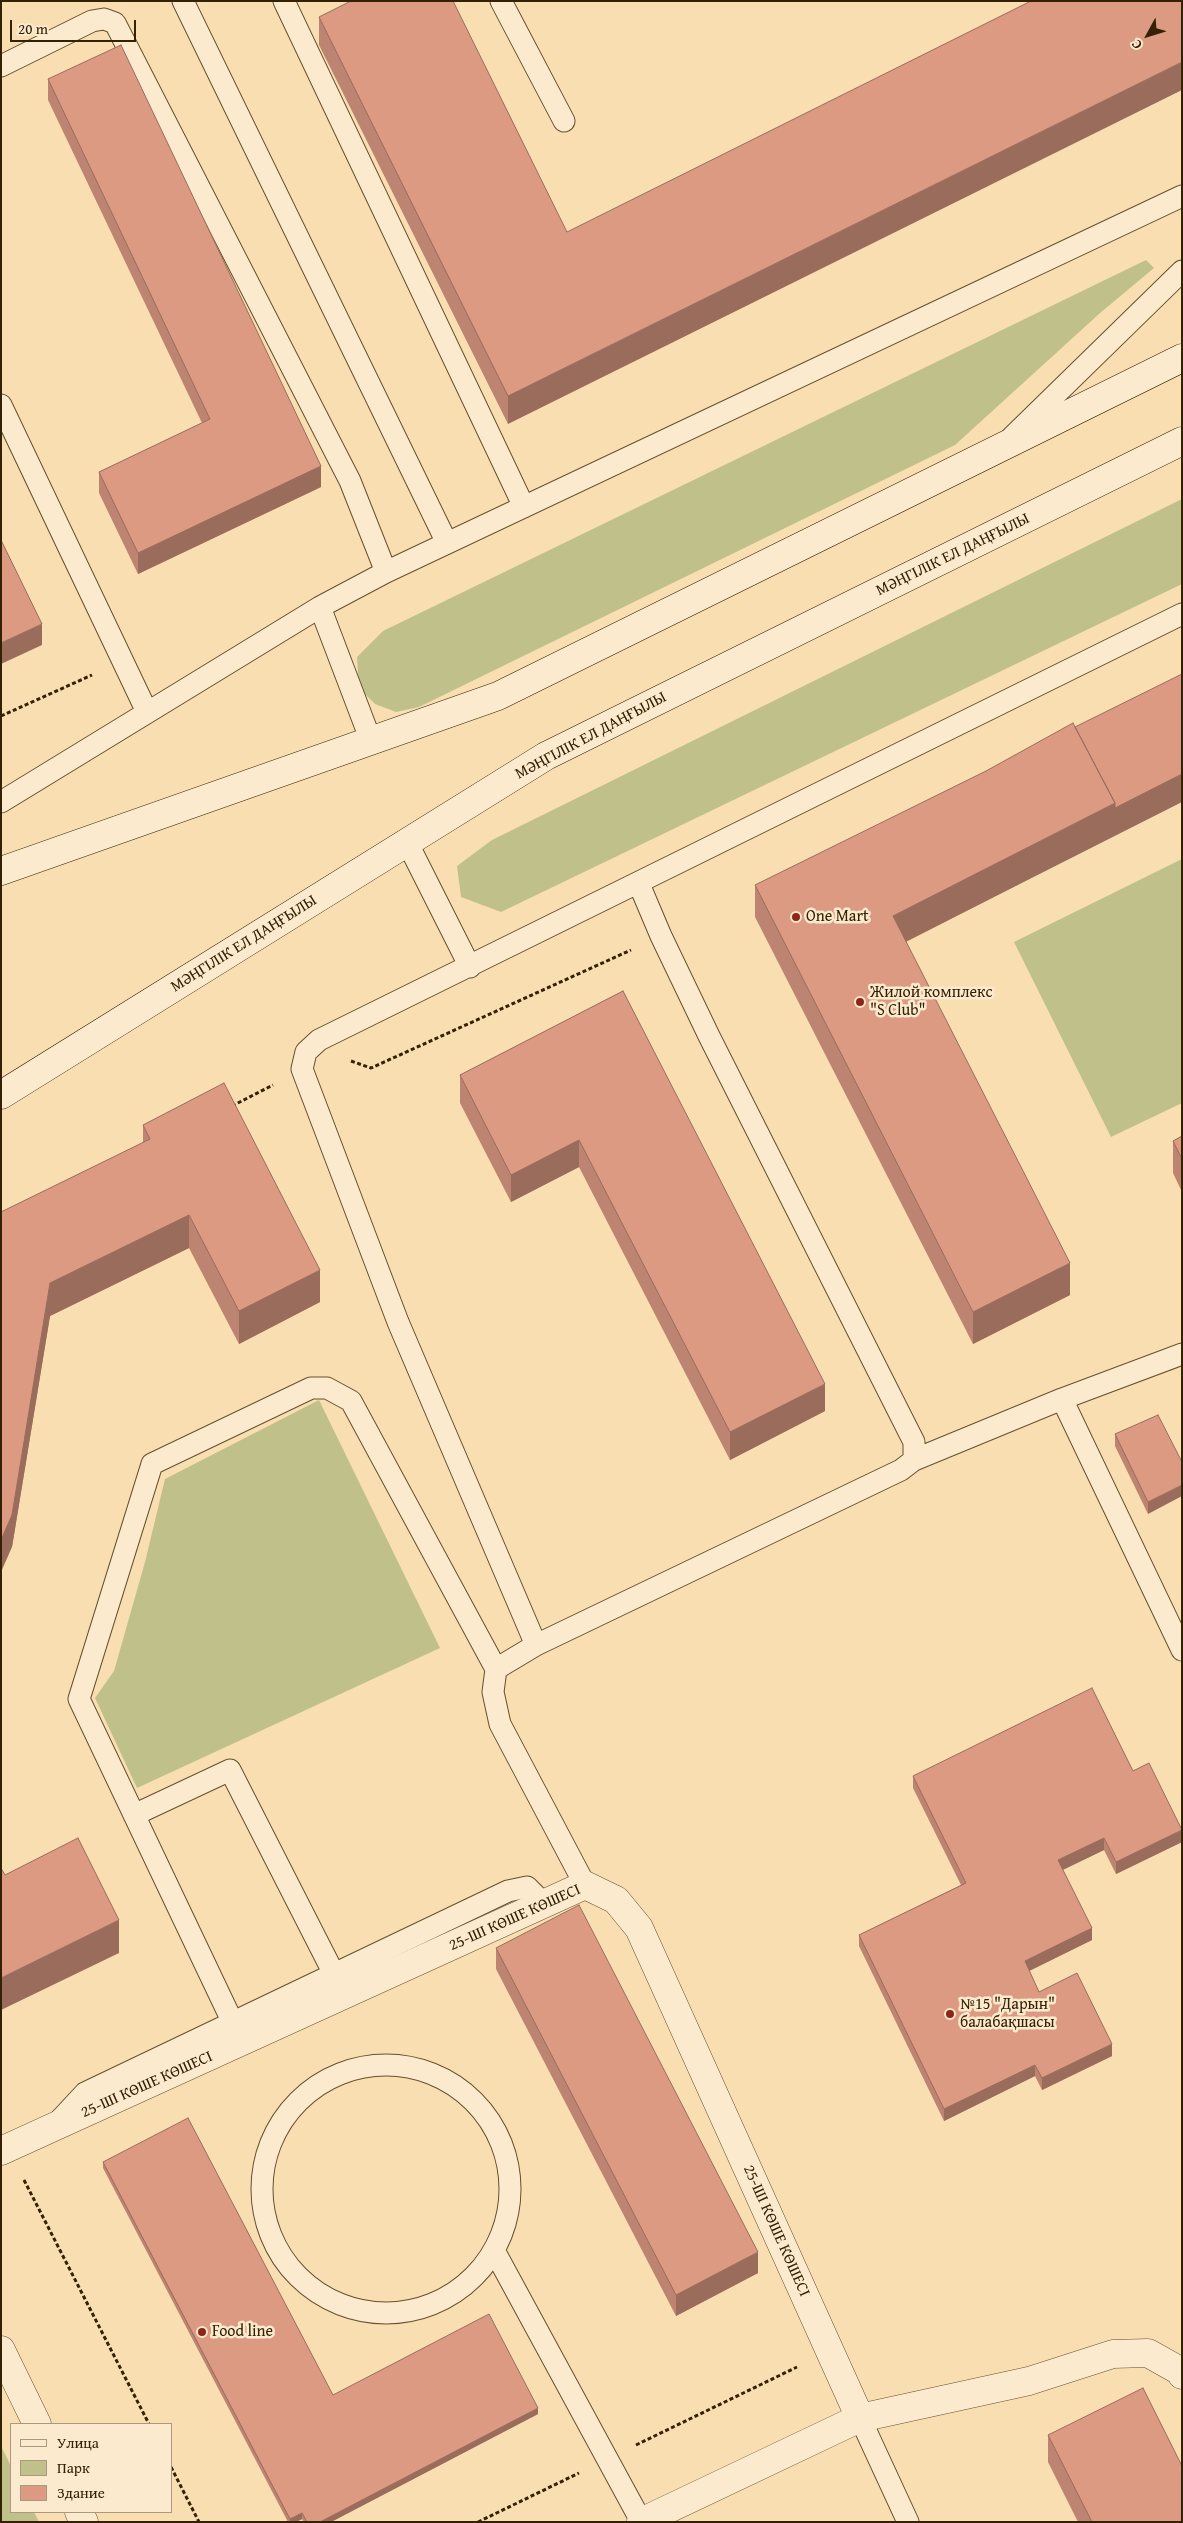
<!DOCTYPE html>
<meta charset="utf-8">
<style>
body{margin:0}
#map{position:relative;width:1183px;height:2523px;overflow:hidden;background:#f9deb2;font-family:"Gentium Book Plus",serif}
canvas{display:block}
.frame{position:absolute;inset:0;border:2px solid #342002;pointer-events:none}
.legend{position:absolute;left:10px;top:2423px;width:162px;height:90px;box-sizing:border-box;background:#fbeacd;border:1px solid #ab997c;margin:0;padding:6px 9px;list-style:none;font-size:15px;color:#342002}
.legend li{display:flex;align-items:center;gap:10px;height:25px}
.legend b{width:25px;border:1px solid #ab997c}
.north{position:absolute;left:1123px;top:10px;width:50px;height:50px;-webkit-text-stroke:4px #fbeacd;paint-order:stroke;rotate:231deg;font-size:14px;font-weight:700;line-height:20px;text-align:center;color:#342002}
.north::after{content:'';display:block;margin:auto;width:18px;height:22px;background:#342002;clip-path:polygon(50% 0,100% 100%,50% 72%,0 100%)}
.scale{position:absolute;left:10px;top:20px;width:126px;height:22px;box-sizing:border-box;border:2px solid #342002;border-top:0;padding-left:6px;font-size:15px;line-height:18px;white-space:nowrap;color:#342002;-webkit-text-stroke:4px #fbeacd;paint-order:stroke}
</style>
<div id="map">
<canvas width="1183" height="2523"></canvas>
<div class="frame"></div>
<ul class="legend">
<li><b style="height:6px;background:#fbeacd"></b>Улица</li>
<li><b style="height:14px;background:#c0c18a"></b>Парк</li>
<li><b style="height:14px;background:#dc9a83"></b>Здание</li>
</ul>
<div class="north">С</div>
<div class="scale">20 m</div>
</div>
<script>
const ctx = document.querySelector('canvas').getContext('2d');
ctx.lineJoin = 'round';
function fill(path, color) { ctx.fillStyle = color; ctx.fill(path, 'evenodd'); }
const poly = rows => new Path2D(rows.map(r => 'M' + r).join(''));
function stroke(path, color, width, dash) { ctx.strokeStyle = color; ctx.lineWidth = width; ctx.lineCap = dash ? 'butt' : 'round'; ctx.setLineDash(dash || []); ctx.stroke(path); }
function label(font, color, halo, rows, align = 'center') {
  ctx.font = font + ' "Gentium Book Plus",serif'; ctx.lineWidth = 5; ctx.setLineDash([]); ctx.textBaseline = 'middle'; ctx.strokeStyle = halo; ctx.fillStyle = color; for (const [text, x, y, turn = 0] of rows) {
    ctx.save(); ctx.translate(x, y); ctx.rotate((+turn || 0) * Math.PI / 180); ctx.textAlign = isNaN(turn) ? turn : align; if (halo) ctx.strokeText(text, 0, 0); ctx.fillText(text, 0, 0); ctx.restore();
  }
}
const green = poly([
 [1146,260,1154,268,1099,314,955,445,419,707,396,712,375,704,359,688,357,657,383,631],
 [1182,499,1182,584,501,912,461,897,457,866,492,840],
 [1182,859,1182,1103,1111,1137,1014,942],
 [319,1400,440,1648,137,1788,95,1698,114,1671,145,1562,165,1479],
 [1,2446,11,2466,11,2512,34,2512,39,2522,1,2522]
]);
const path = poly([
 [1,716,92,675],
 [351,1061,371,1068,631,950],
 [232,1106,273,1085],
 [24,2180,149,2424],
 [636,2445,797,2367],
 [171,2467,199,2522],
 [478,2522,579,2473]
]);
const service = poly([
 [183,1,447,543],
 [284,1,524,507],
 [501,1,564,121],
 [1,66,92,21,104,19,115,23,350,481,386,572],
 [1,405,147,712],
 [1012,437,1182,271],
 [320,607,386,572,1182,196],
 [1,802,320,607,371,741],
 [407,842,470,967],
 [1062,1399,1182,1354],
 [914,1460,1062,1399,1182,1650],
 [536,1645,901,1470,914,1460,914,1442,709,1036,661,936,639,884],
 [134,1815,230,1770,334,1974],
 [585,1885,500,1724,493,1692,496,1669,536,1645,398,1322,302,1069,306,1052,319,1040,1182,614],
 [233,2023,79,1699,152,1464,311,1388,327,1388,351,1401,496,1669],
 '262 2189a124 124 0 1 1 248 0a124 124 0 1 1-248 0Z',
 [58,2122,85,2093,508,1891,527,1887,544,1904],
 [496,2254,641,2521],
 [860,2418,908,2522]
]);
const minor = poly([
 [1,2151,585,1885,616,1900,639,1928,860,2418],
 [1,2350,37,2424],
 [79,2512,84,2522],
 [641,2522,860,2418,1029,2381,1113,2354,1148,2353,1180,2371,1182,2375]
]);
const secondary = poly([
 [1,871,498,696,1182,358],
 [1,1095,546,756,1182,441]
]);
const wall = poly([
 [319,17,567,232,508,424,319,45],
 [48,79,321,487,138,574,99,493,99,472,202,423,48,100],
 [1115,835,906,942,1070,1295,973,1344,755,917,755,885],
 [623,991,825,1411,730,1460,579,1167,511,1202,460,1103,460,1075],
 [143,1125,320,1302,239,1344,189,1248,50,1316,12,1547,1,1212,143,1143],
 [1182,1136,1182,1192,1173,1173,1173,1141],
 [1115,1434,1182,1462,1148,1514,1115,1446],
 [1133,1771,1182,1842,1116,1874,1104,1850,1063,1870,1092,1940,1029,1971,1039,1992,1112,2056,1042,2090,1035,2076,944,2121,859,1946,859,1935,961,1885,913,1788,913,1776],
 [496,1948,758,2273,676,2316,496,1969],
 [103,2162,333,2395,538,2414,331,2522,304,2522,302,2519,296,2522,288,2522,103,2168],
 [1048,2435,1182,2522,1078,2522,1048,2462]
]);
const shadedWall = poly([
 [1182,62,1182,90,508,424,508,396],
 [321,466,321,487,138,574,138,553],
 [42,624,42,645,1,664,1,643],
 [1182,774,1182,802,893,948,893,916,1115,803],
 [579,1140,579,1167,511,1202,511,1175],
 [189,1215,189,1248,50,1316,12,1547,1,1572,1,1540,50,1283],
 [1070,1263,1070,1295,973,1344,973,1312],
 [320,1270,320,1302,239,1344,239,1311],
 [825,1384,825,1411,730,1460,730,1432],
 [1182,1485,1182,1496,1148,1514,1148,1502],
 [1182,1830,1182,1842,1116,1874,1116,1862],
 [1104,1838,1104,1850,1058,1872,1058,1860],
 [119,1920,119,1953,1,2010,1,1978],
 [1092,1928,1092,1940,1025,1973,1025,1961],
 [1112,2044,1112,2056,1042,2090,1042,2078],
 [1035,2065,1035,2076,944,2121,944,2109],
 [758,2252,758,2273,676,2316,676,2295],
 [538,2408,538,2414,331,2522,320,2522],
 [302,2513,302,2519,296,2522,290,2522,290,2519]
]);
const building = poly([
 [351,1,453,1,567,232,1031,1,1182,1,1182,62,508,396,319,17,351,1],
 [121,45,321,466,138,553,99,472,210,419,48,79,121,45],
 [1,540,42,624,1,643,1,540],
 [1182,674,1182,774,1115,808,1115,803,1075,727,1182,674],
 [1073,723,1115,803,893,916,1070,1263,973,1312,755,885,986,771,1073,723],
 [623,991,825,1384,730,1432,579,1140,511,1175,460,1075,623,991],
 [224,1083,320,1270,239,1311,189,1215,50,1283,12,1515,1,1540,1,1212,150,1139,143,1125,224,1083],
 [1182,1136,1182,1159,1173,1141,1182,1136],
 [1158,1415,1182,1462,1182,1485,1148,1502,1115,1434,1158,1415],
 [1092,1688,1133,1771,1149,1763,1182,1830,1116,1862,1104,1838,1058,1860,1092,1928,1025,1961,1039,1992,1077,1973,1112,2044,1042,2078,1035,2065,944,2109,859,1935,966,1883,913,1776,1092,1688],
 [78,1838,119,1920,1,1978,1,1868,5,1875,78,1838],
 [579,1905,758,2252,676,2295,496,1948,579,1905],
 [188,2118,333,2395,489,2314,538,2408,320,2522,307,2522,302,2513,290,2519,103,2162,188,2118],
 [1143,2388,1182,2466,1182,2522,1092,2522,1048,2435,1143,2388]
]);
const markers = [
 [796,917,5,"#8f2418"],
 [860,1002,5,"#8f2418"],
 [950,2014,5,"#8f2418"],
 [202,2332,5,"#8f2418"]
];
const streetNames = [
 ["МӘҢГІЛІК ЕЛ ДАҢҒЫЛЫ",953,555,-26],
 ["МӘҢГІЛІК ЕЛ ДАҢҒЫЛЫ",591,736,-28],
 ["МӘҢГІЛІК ЕЛ ДАҢҒЫЛЫ",244,944,-32],
 ["25-ШІ КӨШЕ КӨШЕСІ",515,1918,-24],
 ["25-ШІ КӨШЕ КӨШЕСІ",147,2085,-24],
 ["25-ШІ КӨШЕ КӨШЕСІ",776,2231,66]
];
const poiNames = [
 ["One Mart",806,917],
 ["Жилой комплекс",870,993],
 ["\"S Club\"",870,1011],
 ["№15 \"Дарын\"",960,2005],
 ["балабақшасы",960,2023],
 ["Food line",212,2332]
];
fill(green, '#c0c18a');
stroke(service, '#65502e', 23);
stroke(minor, '#65502e', 29);
stroke(secondary, '#342002', 29);
stroke(path, '#342002', 3, [4, 2.5]);
stroke(service, '#fbeacd', 21);
stroke(minor, '#fbeacd', 28);
stroke(secondary, '#fbeacd', 28);
fill(wall, '#bd8471');
fill(shadedWall, '#9a6c5c');
fill(building, '#dc9a83');
stroke(building, '#9a6c5c', 1);
for (const [x, y, r, color] of markers) { const dot = new Path2D(); dot.arc(x, y, r, 0, 2 * Math.PI); ctx.fillStyle = color; ctx.fill(dot); stroke(dot, '#fbeacd', 2); }
label('16px', '#342002', '#fbeacd', streetNames);
label('16px', '#342002', '#fbeacd', poiNames, 'left');
</script>
